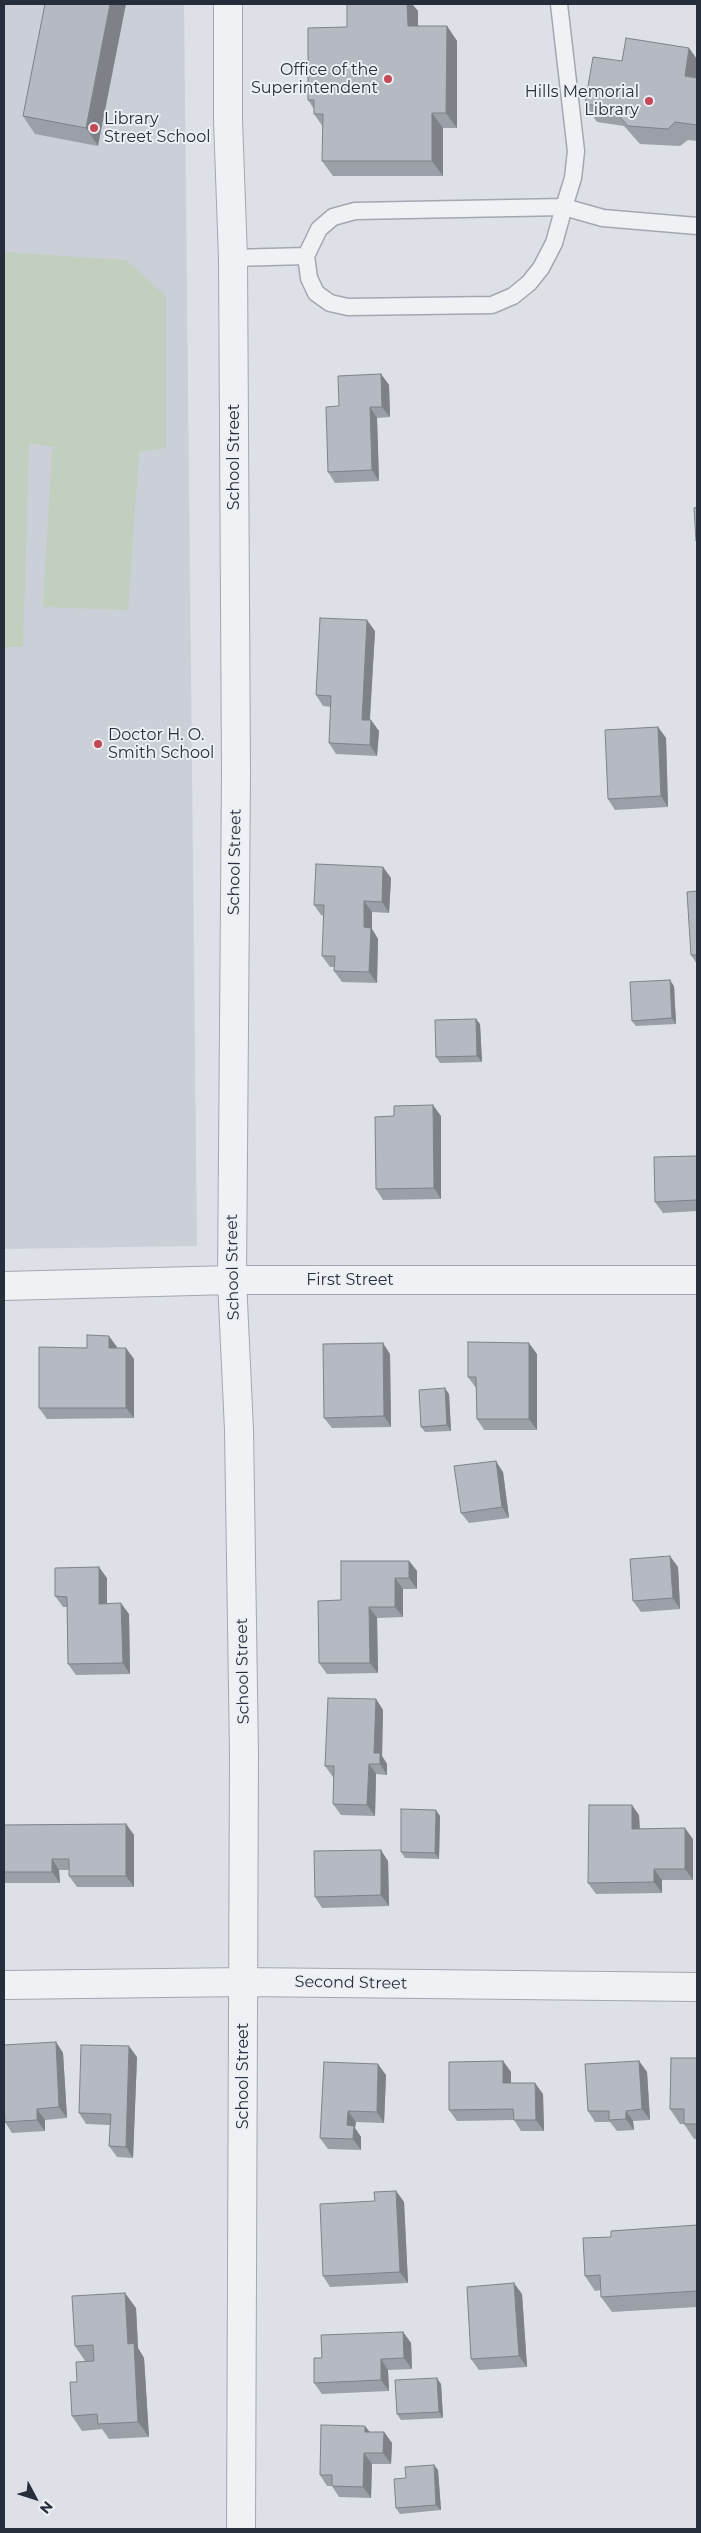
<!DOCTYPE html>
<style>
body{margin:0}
#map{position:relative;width:701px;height:2533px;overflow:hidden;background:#dde0e6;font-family:Montserrat,sans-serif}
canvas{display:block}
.frame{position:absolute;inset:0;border:5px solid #272e3b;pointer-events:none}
.north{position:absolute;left:10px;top:2473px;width:50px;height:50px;-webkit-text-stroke:4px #eceff4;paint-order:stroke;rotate:130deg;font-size:14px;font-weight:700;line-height:20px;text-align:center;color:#272e3b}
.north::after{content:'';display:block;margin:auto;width:18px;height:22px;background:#272e3b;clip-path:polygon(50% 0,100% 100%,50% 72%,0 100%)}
</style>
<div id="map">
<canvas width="701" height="2533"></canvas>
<div class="frame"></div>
<div class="north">N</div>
</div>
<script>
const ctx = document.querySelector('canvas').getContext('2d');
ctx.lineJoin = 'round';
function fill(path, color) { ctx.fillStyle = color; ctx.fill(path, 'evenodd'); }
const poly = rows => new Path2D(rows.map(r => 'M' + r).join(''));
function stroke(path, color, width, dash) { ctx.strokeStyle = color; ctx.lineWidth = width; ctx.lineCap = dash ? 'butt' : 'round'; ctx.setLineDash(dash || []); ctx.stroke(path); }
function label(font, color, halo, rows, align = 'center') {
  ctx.font = font + ' Montserrat,sans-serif'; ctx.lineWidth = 4; ctx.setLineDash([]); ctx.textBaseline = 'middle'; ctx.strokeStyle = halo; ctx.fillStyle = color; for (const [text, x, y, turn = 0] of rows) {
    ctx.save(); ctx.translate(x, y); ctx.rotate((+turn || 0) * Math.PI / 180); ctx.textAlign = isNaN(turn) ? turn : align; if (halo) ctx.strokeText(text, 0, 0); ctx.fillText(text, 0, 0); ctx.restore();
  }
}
const built = poly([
 [4,4,184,4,197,1246,4,1249]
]);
const green = poly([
 [4,252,126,260,166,296,166,448,139,452,128,610,43,607,52,449,58,448,29,443,23,647,4,647]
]);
const service = poly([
 [559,4,576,151,573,178,564,207,603,218,697,226],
 [564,207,554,243,541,268,529,283,513,296,492,305,348,307,330,303,316,293,309,278,306,256,319,229,333,217,355,211,564,207],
 [233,258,306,256]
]);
const minor = poly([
 [228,4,228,120,233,258,236,773,232,1280,239,1430,244,1754,241,2529],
 [4,1286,232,1280,697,1280],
 [4,1985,244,1982,697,1987]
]);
const wall = poly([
 [45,4,98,146,35,134,23,116],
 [347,4,412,4,418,11,418,26,447,26,457,41,457,128,443,128,443,176,333,176,322,161,323,127,314,114,314,109,308,100,347,27],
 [697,59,697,141,688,140,680,146,640,144,624,126,597,122,585,104,622,61],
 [381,374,389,385,390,417,377,418,379,481,335,483,328,472,339,406],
 [375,631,370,720,379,731,377,756,336,754,329,743,331,707,323,706,316,695],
 [658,727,666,738,668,807,615,810,608,799],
 [383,867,391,878,389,913,372,912,372,929,378,939,377,983,342,982,334,971,335,967,330,967,322,956,324,916,321,915,314,905],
 [697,891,697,964,691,955],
 [674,986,676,1024,636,1026,632,1021],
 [480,1024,482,1062,440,1063,436,1057],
 [441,1116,441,1199,383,1200,376,1189],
 [697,1156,697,1211,663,1213,655,1202],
 [117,1347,117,1348,134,1359,134,1418,47,1419,39,1408,87,1348],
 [390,1354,391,1427,332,1428,324,1418],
 [537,1354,537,1430,484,1430,477,1419,476,1388,468,1377],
 [449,1394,451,1431,425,1432,421,1427],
 [503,1472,509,1518,469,1523,461,1513],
 [409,1561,417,1571,417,1589,403,1589,403,1617,377,1618,378,1673,327,1674,319,1663,341,1600],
 [678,1567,680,1609,641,1612,633,1601],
 [107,1578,107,1604,129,1614,130,1674,76,1675,68,1664,67,1607,63,1607,55,1596],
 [376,1699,383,1710,382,1756,387,1764,387,1775,376,1774,375,1816,341,1815,333,1804,334,1777,333,1777,325,1766],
 [639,1815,640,1829,693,1839,693,1880,662,1880,662,1893,596,1894,588,1883],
 [440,1816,439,1859,405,1858,401,1852],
 [126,1824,134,1835,134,1887,77,1887,69,1876,69,1870,59,1870,60,1883,5,1883,4,1881,4,1825],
 [388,1861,389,1906,322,1908,315,1897],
 [56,2042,63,2053,67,2118,45,2120,45,2131,12,2133,5,2122],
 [137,2057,133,2158,117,2157,109,2146,110,2125,86,2124,79,2113],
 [697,2058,697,2139,694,2139,684,2124,680,2124,670,2109],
 [503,2061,511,2072,511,2083,543,2094,544,2131,521,2131,514,2120,457,2121,449,2110],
 [639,2061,647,2072,650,2120,633,2121,634,2130,617,2131,610,2122,595,2122,588,2111],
 [386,2075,384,2123,356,2122,355,2128,361,2137,361,2150,328,2149,320,2138],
 [396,2191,404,2202,408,2283,330,2287,323,2276,375,2201],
 [697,2225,697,2307,612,2312,601,2297,601,2290,595,2291,585,2276,611,2237],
 [522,2294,527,2367,479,2370,471,2359],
 [136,2308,138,2348,144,2358,149,2437,109,2439,102,2429,82,2431,72,2416,77,2382,94,2361,85,2361,75,2346],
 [403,2332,411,2343,412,2369,388,2370,389,2391,322,2394,314,2383,322,2358],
 [441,2384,443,2418,401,2420,397,2414],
 [370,2432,384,2432,392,2443,391,2464,372,2464,371,2498,339,2497,332,2486,327,2486,320,2475],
 [438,2470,441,2510,400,2514,396,2508,406,2478]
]);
const shadedWall = poly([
 [110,4,126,4,98,146,86,128],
 [407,4,412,4,418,11,418,41,408,26],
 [447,26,457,41,457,128,446,113],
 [689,48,697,59,697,94,685,76],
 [432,113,443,128,443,176,432,161],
 [381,374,389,385,390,417,382,407],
 [370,407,377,418,379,481,372,470],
 [367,620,375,631,369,731,362,720],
 [371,720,379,731,377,756,370,745],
 [658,727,666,738,668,807,661,796],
 [383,867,391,878,389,913,382,902],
 [364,901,372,912,372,929,378,939,377,983,369,972,364,927],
 [670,980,674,986,676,1024,672,1018],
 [476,1019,480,1024,482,1062,477,1056],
 [433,1105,441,1116,441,1199,434,1188],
 [109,1336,117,1347,117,1359,109,1348],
 [383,1343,390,1354,391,1427,384,1416],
 [529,1343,537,1354,537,1430,529,1419],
 [126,1348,134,1359,134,1418,126,1408],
 [445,1388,449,1394,451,1431,447,1425],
 [496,1461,503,1472,509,1518,502,1507],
 [670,1556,678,1567,680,1609,673,1598],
 [409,1561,417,1571,417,1589,409,1578],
 [99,1567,107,1578,107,1615,99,1604],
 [395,1578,403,1589,403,1617,395,1607],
 [121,1603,129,1614,130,1674,123,1663],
 [369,1607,377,1618,378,1673,370,1663],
 [376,1699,383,1710,382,1756,387,1764,387,1775,380,1764,374,1753],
 [369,1764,376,1774,375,1816,367,1805],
 [632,1805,639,1815,640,1839,632,1829],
 [436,1810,440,1816,439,1859,435,1853],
 [126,1824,134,1835,134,1887,126,1876],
 [685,1828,693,1839,693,1880,685,1869],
 [381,1850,388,1861,389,1906,381,1895],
 [52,1859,59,1870,60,1883,52,1872],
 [654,1869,662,1880,662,1893,654,1882],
 [56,2042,63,2053,67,2118,59,2107],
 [129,2046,137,2057,133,2158,126,2147],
 [503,2061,511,2072,511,2094,503,2083],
 [639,2061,647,2072,650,2120,642,2109],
 [378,2064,386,2075,384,2123,377,2112],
 [535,2083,543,2094,544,2131,536,2120],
 [37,2109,45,2120,45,2131,37,2120],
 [348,2111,356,2122,355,2128,361,2137,361,2150,353,2139,347,2125],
 [626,2111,633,2121,634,2130,626,2119],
 [396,2191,404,2202,408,2283,400,2272],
 [514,2283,522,2294,527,2367,519,2356],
 [125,2293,136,2308,138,2348,144,2358,149,2437,138,2422,128,2344],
 [403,2332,411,2343,412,2369,404,2358],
 [381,2359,388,2370,389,2391,381,2380],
 [437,2378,441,2384,443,2418,439,2412],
 [365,2426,373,2436,365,2432],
 [384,2432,392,2443,391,2464,383,2453],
 [364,2453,372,2464,371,2498,363,2487],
 [434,2465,438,2470,441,2510,436,2505]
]);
const building = poly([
 [45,4,110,4,86,128,23,116,45,4],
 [347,4,407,4,408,26,447,26,446,113,432,113,432,161,322,161,323,114,314,114,314,100,308,100,308,28,347,27,347,4],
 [626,38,689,48,685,76,697,78,697,125,675,122,668,129,628,126,612,108,585,104,593,57,622,61,626,38],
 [381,374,382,407,370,407,372,470,328,472,326,407,339,406,338,376,381,374],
 [697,507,697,541,696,541,694,508,697,507],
 [320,618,367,620,362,720,371,720,370,745,329,743,331,696,316,695,320,618],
 [658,727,661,796,608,799,605,730,658,727],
 [316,864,383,867,382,902,364,901,364,927,371,928,369,972,334,971,335,956,322,956,324,905,314,905,316,864],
 [697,891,697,955,691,955,687,892,697,891],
 [670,980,672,1018,632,1021,630,982,670,980],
 [476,1019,477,1056,436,1057,435,1020,476,1019],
 [433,1105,434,1188,376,1189,375,1117,394,1116,394,1106,433,1105],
 [697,1156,697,1200,655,1202,654,1157,697,1156],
 [87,1335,109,1336,109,1348,126,1348,126,1408,39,1408,39,1347,87,1348,87,1335],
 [468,1342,529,1343,529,1419,477,1419,476,1377,468,1377,468,1342],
 [383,1343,384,1416,324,1418,323,1344,383,1343],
 [445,1388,447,1425,421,1427,419,1390,445,1388],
 [496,1461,502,1507,461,1513,454,1466,496,1461],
 [670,1556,673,1598,633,1601,630,1559,670,1556],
 [341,1561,409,1561,409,1578,395,1578,395,1607,369,1607,370,1663,319,1663,318,1601,341,1600,341,1561],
 [99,1567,99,1604,121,1603,123,1663,68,1664,67,1597,55,1596,55,1568,99,1567],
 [328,1698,376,1699,374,1753,380,1753,380,1764,369,1764,367,1805,333,1804,334,1766,325,1766,328,1698],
 [589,1805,632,1805,632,1829,685,1828,685,1869,654,1869,654,1882,588,1883,589,1805],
 [401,1809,436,1810,435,1853,401,1852,401,1809],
 [126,1824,126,1876,69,1876,69,1859,52,1859,52,1872,4,1872,4,1825,126,1824],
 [381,1850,381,1895,315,1897,314,1851,381,1850],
 [56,2042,59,2107,37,2109,37,2120,5,2122,4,2104,4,2045,56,2042],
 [81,2045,129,2046,126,2147,109,2146,111,2114,79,2113,81,2045],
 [671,2058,697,2058,697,2124,684,2124,684,2109,670,2109,671,2058],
 [503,2061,503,2083,535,2083,536,2120,514,2120,513,2109,449,2110,449,2062,503,2061],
 [639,2061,642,2109,626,2111,626,2119,609,2120,609,2111,588,2111,585,2064,639,2061],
 [324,2062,378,2064,377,2112,348,2111,347,2125,354,2126,353,2139,320,2138,324,2062],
 [396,2191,400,2272,323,2276,320,2204,375,2201,374,2192,396,2191],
 [697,2225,697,2291,601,2297,600,2275,585,2276,583,2238,611,2237,611,2231,697,2225],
 [514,2283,519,2356,471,2359,467,2287,514,2283],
 [125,2293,128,2344,134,2343,138,2422,98,2424,97,2414,72,2416,70,2382,77,2382,76,2362,94,2361,93,2345,75,2346,72,2296,125,2293],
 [403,2332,404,2358,381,2359,381,2380,314,2383,314,2358,322,2358,321,2335,403,2332],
 [437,2378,439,2412,397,2414,395,2380,437,2378],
 [321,2425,365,2426,365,2432,384,2432,383,2453,364,2453,363,2487,332,2486,332,2475,320,2475,321,2425],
 [434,2465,436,2505,396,2508,394,2479,406,2478,405,2467,434,2465]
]);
const markers = [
 [388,79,5,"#c54857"],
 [649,101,5,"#c54857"],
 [94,128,5,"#c54857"],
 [98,744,5,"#c54857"]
];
const poiNames = [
 ["Office of the",378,70],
 ["Superintendent",378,88],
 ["Hills Memorial",639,92],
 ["Library",639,110],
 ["Library",104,119,"left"],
 ["Street School",104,137,"left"],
 ["Doctor H. O.",108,735,"left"],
 ["Smith School",108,753,"left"]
];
const streetNames = [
 ["School Street",234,457,-90],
 ["School Street",235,862,-89],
 ["School Street",233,1267,-91],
 ["First Street",350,1280],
 ["School Street",243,1671,-91],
 ["Second Street",351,1983,1],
 ["School Street",243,2076,-90]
];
fill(built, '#cbcfd7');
fill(green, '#c2cfbe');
stroke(service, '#a3a7af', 19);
stroke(minor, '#a3a7af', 30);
stroke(service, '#eff1f4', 16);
stroke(minor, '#eff1f4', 28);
fill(wall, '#9b9fa7');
fill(shadedWall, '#7e8288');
fill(building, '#b4b9c2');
stroke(building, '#7e8288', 1);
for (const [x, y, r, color] of markers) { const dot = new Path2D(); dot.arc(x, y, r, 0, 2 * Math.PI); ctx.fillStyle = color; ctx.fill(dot); stroke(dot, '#eceff4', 2); }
label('16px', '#272e3b', '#eceff4', poiNames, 'right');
label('16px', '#272e3b', '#eceff4', streetNames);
</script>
